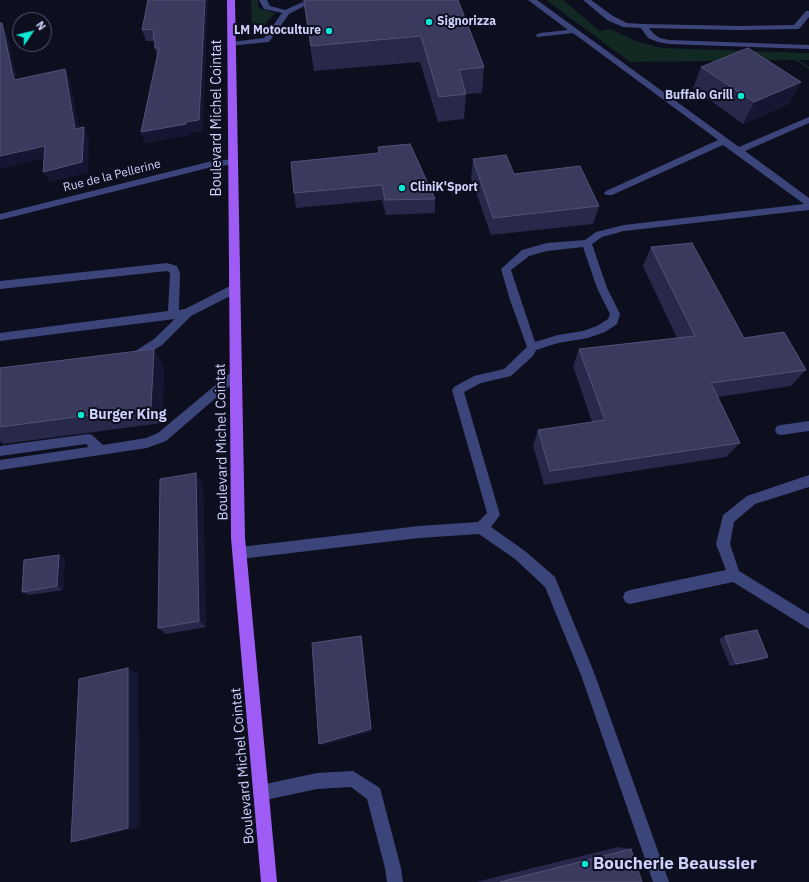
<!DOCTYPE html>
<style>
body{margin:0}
#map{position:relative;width:809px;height:882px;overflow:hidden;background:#0d0e1e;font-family:"IBM Plex Sans",sans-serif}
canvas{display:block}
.north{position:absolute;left:12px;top:12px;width:40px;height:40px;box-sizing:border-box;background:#0d0e1e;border:1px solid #5a5c77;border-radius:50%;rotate:55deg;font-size:11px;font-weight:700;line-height:16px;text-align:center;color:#ced1fc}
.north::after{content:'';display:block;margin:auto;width:14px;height:18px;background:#0ee7d4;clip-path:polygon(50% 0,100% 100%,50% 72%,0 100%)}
</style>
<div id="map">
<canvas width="809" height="882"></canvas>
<div class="north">N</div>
</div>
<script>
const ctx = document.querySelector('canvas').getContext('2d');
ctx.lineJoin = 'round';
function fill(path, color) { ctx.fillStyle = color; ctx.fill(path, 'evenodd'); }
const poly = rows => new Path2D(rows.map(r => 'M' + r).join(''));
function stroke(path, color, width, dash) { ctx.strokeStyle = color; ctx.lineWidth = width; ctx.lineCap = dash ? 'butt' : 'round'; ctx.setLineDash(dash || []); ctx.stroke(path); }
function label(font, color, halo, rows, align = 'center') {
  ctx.font = font + ' "IBM Plex Sans",sans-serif'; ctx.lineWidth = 4; ctx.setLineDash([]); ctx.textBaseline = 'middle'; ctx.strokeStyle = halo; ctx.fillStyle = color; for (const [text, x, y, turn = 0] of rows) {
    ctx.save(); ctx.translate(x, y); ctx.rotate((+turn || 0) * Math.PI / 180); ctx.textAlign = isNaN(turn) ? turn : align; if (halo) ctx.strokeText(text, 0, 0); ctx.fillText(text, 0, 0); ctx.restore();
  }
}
const green = poly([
 [251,0,258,0,258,8,275,13,261,29,252,30],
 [546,0,563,0,600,31,610,29,636,41,650,45,663,48,809,53,809,60,799,60,809,67,809,69,795,60,630,62]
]);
const minor = poly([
 [259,0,267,0,270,6,285,10,303,2,352,0,348,2,304,6,289,14,269,42,228,46,228,42,231,42,264,38,282,13,264,9,259,0],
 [528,0,537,0,739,147,809,117,809,123,745,151,809,198,809,210,624,231,602,237,592,244,607,288,620,314,617,324,605,332,588,338,558,343,536,350,533,356,511,376,481,383,464,392,500,515,491,527,525,551,555,577,595,675,669,882,653,882,581,675,545,587,515,559,479,534,419,538,240,559,235,557,233,553,235,549,240,547,419,526,478,522,487,513,452,390,454,387,474,376,504,369,527,347,510,300,501,269,522,250,547,243,585,240,596,232,624,225,804,204,723,145,612,195,606,195,604,193,606,191,718,140,573,33,537,37,536,35,540,33,568,30,528,0],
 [583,247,597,288,610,314,608,319,597,326,583,331,558,335,535,342,511,270,529,256,547,251,583,247],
 [583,0,591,0,613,16,627,23,643,24,739,26,794,25,806,11,809,11,809,17,799,29,796,29,739,30,649,28,654,34,660,38,669,40,809,45,809,49,669,44,658,42,648,38,641,28,623,27,607,20,583,0],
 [232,159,235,160,236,162,235,164,208,168,0,220,0,214,208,162,232,159],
 [167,263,177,266,180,273,179,310,185,309,230,286,234,285,238,286,239,289,238,292,191,316,162,345,135,361,131,360,129,357,131,354,154,339,175,319,0,341,0,333,168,311,170,273,167,271,0,289,0,281,167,263],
 [235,370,239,372,241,375,239,378,166,441,147,448,0,470,0,460,89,447,86,444,0,456,0,446,88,434,92,435,103,445,146,438,158,433,231,372,235,370],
 [809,421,809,431,781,435,777,434,775,430,777,426,781,425,809,421],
 [809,475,809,487,755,504,734,522,730,544,739,571,809,614,809,629,733,582,630,604,625,602,623,597,625,592,630,590,726,570,716,544,723,515,747,496,809,475],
 [353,771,380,788,401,868,403,882,387,882,385,868,367,799,351,787,317,789,261,801,255,799,253,793,255,787,261,785,317,773,353,771]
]);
const major = poly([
 [227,0,235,0,245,538,277,882,261,882,231,538,227,0]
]);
const wall = poly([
 [148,0,203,131,190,133,190,135,145,143,141,132,157,56,155,48,155,46,153,41,146,41,142,30],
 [303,0,458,0,484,67,482,93,466,94,464,119,438,122,420,62,314,71],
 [701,67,801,82,789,104,743,124,693,88],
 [473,159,599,206,593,224,491,235,471,178],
 [291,162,435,199,435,213,386,215,382,200,296,208,294,193],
 [651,247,744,338,806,370,791,386,718,397,740,443,726,457,544,485,533,445,538,430,592,422,573,366,579,349,677,338,643,266],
 [154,349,164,367,162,423,3,444,0,441,0,368],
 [203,484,206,627,166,634,158,628],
 [59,555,65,559,63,590,29,595,22,592],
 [725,636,768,657,762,660,730,666,719,639],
 [618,847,631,849,642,882,476,882]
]);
const shadedWall = poly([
 [205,0,208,0,203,131,190,133,190,135,145,143,141,132,186,122],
 [2,23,7,34,20,91,14,80],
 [65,69,70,80,81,140,75,129],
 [801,82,789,104,743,124,754,102],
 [84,127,89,138,88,173,50,182,43,172],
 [45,146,51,157,0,169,0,156],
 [154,349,164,367,162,423,151,407],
 [196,473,203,484,206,627,199,621],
 [59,555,65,559,63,590,57,586],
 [361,636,363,642,372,732,322,746,319,744],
 [128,668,138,673,140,827,85,841,71,842]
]);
const building = poly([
 [148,0,205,0,199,120,186,122,186,124,141,132,159,48,155,48,155,39,153,39,154,29,142,30,148,0],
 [304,0,458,0,484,67,459,70,466,94,439,97,421,36,311,46,304,0],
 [0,23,2,23,14,80,65,69,75,129,84,127,82,162,43,172,45,146,0,156,0,23],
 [748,48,801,82,754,102,701,67,748,48],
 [410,144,435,199,385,200,382,185,294,193,291,162,379,153,378,147,410,144],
 [506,155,514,174,580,166,599,206,493,218,473,159,506,155],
 [692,243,744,338,784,332,806,370,711,383,740,443,550,471,538,430,605,420,579,349,695,336,651,247,692,243],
 [154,349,151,407,0,427,0,368,154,349],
 [196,473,199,621,158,628,160,479,196,473],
 [59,555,57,586,22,592,24,560,59,555],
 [757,630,768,657,736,664,725,636,757,630],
 [361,636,371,729,319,744,312,643,361,636],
 [128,668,128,828,71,842,79,679,128,668],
 [631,849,642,882,500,882,631,849]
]);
const markers = [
 [429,22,4,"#0ee7d4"],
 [329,31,4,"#0ee7d4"],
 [741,96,4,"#0ee7d4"],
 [402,188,4,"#0ee7d4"],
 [81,415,4,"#0ee7d4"],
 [585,864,4,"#0ee7d4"]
];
const farPoinames = [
 ["Signorizza",437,22],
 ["LM Motoculture",321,31,"right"],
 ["Buffalo Grill",733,96,"right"],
 ["CliniK'Sport",410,188]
];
const farStreetnames = [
 ["Rue de la Pellerine",112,176,-14]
];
const streetNames = [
 ["Boulevard Michel Cointat",217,118,-90],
 ["Boulevard Michel Cointat",222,442,-91],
 ["Boulevard Michel Cointat",243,766,-95]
];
const poiNames = [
 ["Burger King",89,415]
];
const nearPoinames = [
 ["Boucherie Beaussier",593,864]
];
fill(green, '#112823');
fill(minor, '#3b457a');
fill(major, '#9f5cf5');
fill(wall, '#28284b');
fill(shadedWall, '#151631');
fill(building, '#393a5e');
stroke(building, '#515277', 1);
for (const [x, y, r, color] of markers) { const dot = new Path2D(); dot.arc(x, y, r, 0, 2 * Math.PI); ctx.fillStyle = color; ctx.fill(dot); stroke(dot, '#0d0e1e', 1.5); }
label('bold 12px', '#ced1fc', '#0d0e1e', farPoinames, 'left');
label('12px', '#ced1fc', '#0d0e1e', farStreetnames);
label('14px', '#ced1fc', '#0d0e1e', streetNames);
label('bold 14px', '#ced1fc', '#0d0e1e', poiNames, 'left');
label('bold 17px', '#ced1fc', '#0d0e1e', nearPoinames, 'left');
</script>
